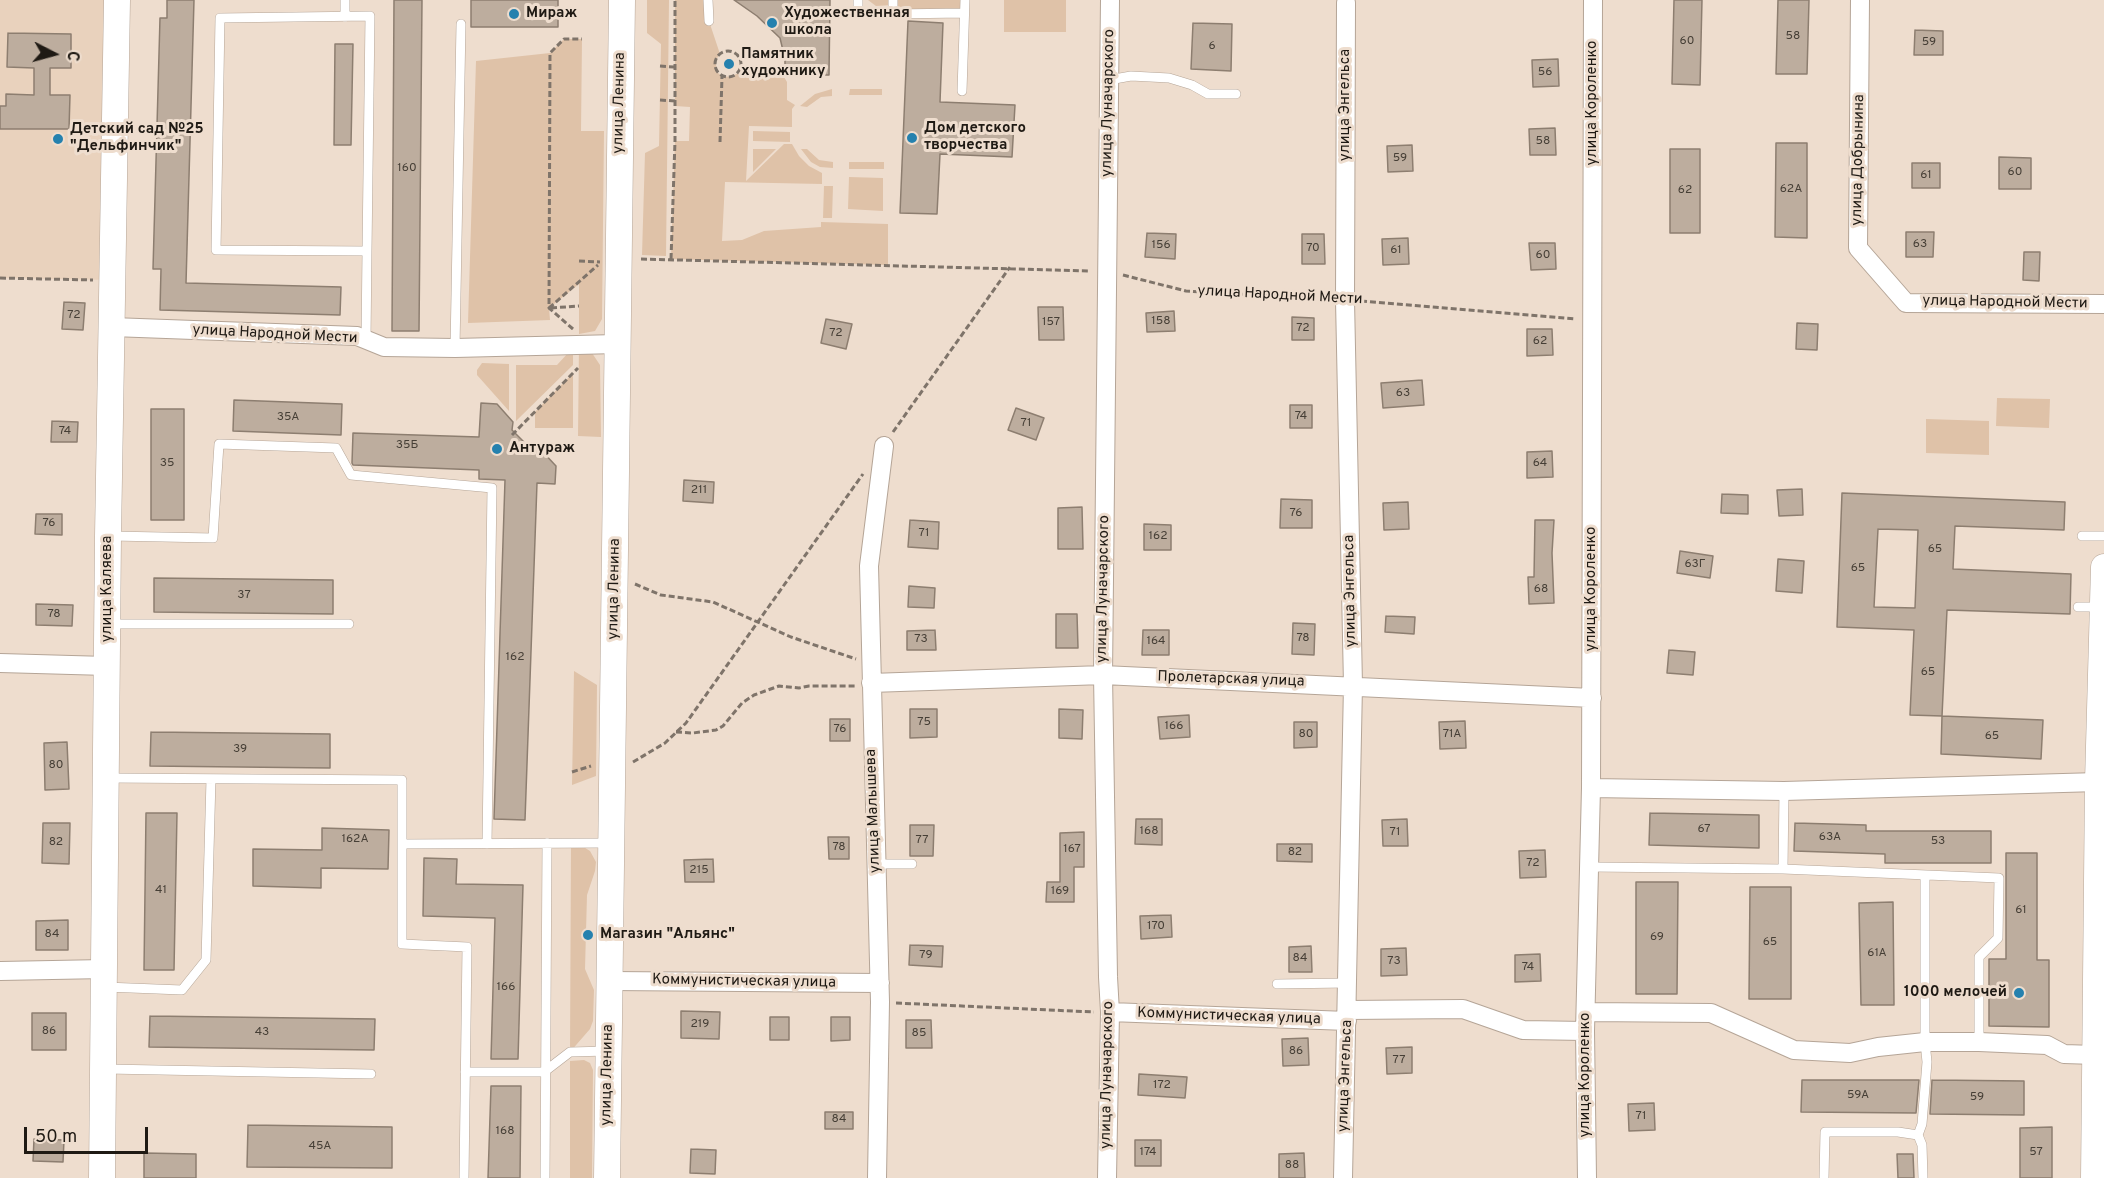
<!DOCTYPE html>
<meta charset="utf-8">
<style>
body{margin:0}
#map{position:relative;width:2104px;height:1178px;overflow:hidden;background:#eeddce;font-family:Overpass,sans-serif}
canvas{display:block}
.north{position:absolute;left:24px;top:24px;width:60px;height:60px;-webkit-text-stroke:4px #eeddce;paint-order:stroke;rotate:96deg;font-size:16px;font-weight:700;line-height:24px;text-align:center;color:#1f1a14}
.north::after{content:'';display:block;margin:auto;width:21px;height:27px;background:#1f1a14;clip-path:polygon(50% 0,100% 100%,50% 72%,0 100%)}
.scale{position:absolute;left:24px;top:1127px;width:124px;height:27px;box-sizing:border-box;border:3px solid #1f1a14;border-top:0;padding-left:8px;font-size:18px;line-height:21px;white-space:nowrap;color:#1f1a14;-webkit-text-stroke:4px #eeddce;paint-order:stroke}
</style>
<div id="map">
<canvas width="2104" height="1178"></canvas>
<div class="north">С</div>
<div class="scale">50 m</div>
</div>
<script>
const ctx = document.querySelector('canvas').getContext('2d');
ctx.lineJoin = 'round';
function fill(path, color) { ctx.fillStyle = color; ctx.fill(path, 'evenodd'); }
const poly = rows => new Path2D(rows.map(r => 'M' + r).join(''));
function stroke(path, color, width, dash) { ctx.strokeStyle = color; ctx.lineWidth = width; ctx.lineCap = dash ? 'butt' : 'round'; ctx.setLineDash(dash || []); ctx.stroke(path); }
function label(font, color, halo, rows, align = 'center') {
  ctx.font = font + ' Overpass,sans-serif'; ctx.lineWidth = 6; ctx.setLineDash([]); ctx.textBaseline = 'middle'; ctx.strokeStyle = halo; ctx.fillStyle = color; for (const [text, x, y, turn = 0] of rows) {
    ctx.save(); ctx.translate(x, y); ctx.rotate((+turn || 0) * Math.PI / 180); ctx.textAlign = isNaN(turn) ? turn : align; if (halo) ctx.strokeText(text, 0, 0); ctx.fillText(text, 0, 0); ctx.restore();
  }
}
const built = poly([
 [0,0,117,0,113,280,0,278]
]);
const green = poly([
 [647,0,669,0,666,256,642,255,645,153,659,146,661,44,647,33],
 [675,0,708,0,709,21,720,54,715,61,718,73,722,76,731,77,738,73,741,65,778,67,787,82,787,100,795,105,792,109,792,127,749,126,746,181,784,144,792,144,799,156,809,166,822,173,822,184,725,182,722,241,742,240,764,231,821,227,821,222,888,224,888,265,671,259,675,141,689,141,690,107,675,106],
 [868,0,965,0,964,13,893,14,892,5,876,6],
 [1004,0,1066,0,1066,32,1004,32],
 [564,39,582,39,581,131,604,131,602,319,595,331,579,334,579,284,549,308,550,320,468,323,476,61,550,53],
 [832,89,832,96,821,97,807,107,800,106,815,94],
 [850,89,882,89,882,95,849,95],
 [753,131,790,132,790,142,753,141],
 [753,149,776,149,753,172],
 [801,149,807,149,819,160,833,162,833,168,820,167,811,162],
 [849,162,884,162,884,169,849,169],
 [849,177,883,178,883,211,848,209],
 [824,186,833,186,832,218,823,218],
 [579,345,590,350,600,365,601,437,578,436],
 [573,351,573,365,516,421,516,365,557,365,568,353],
 [482,363,509,364,509,411,477,375,477,370],
 [573,373,573,428,535,428,535,412],
 [1997,398,2050,399,2049,428,1996,426],
 [1926,419,1989,421,1989,455,1926,453],
 [574,671,597,685,596,776,572,785],
 [571,843,582,846,590,851,596,862,595,871,587,895,585,969,594,990,593,1021,590,1029,570,1052],
 [584,1060,590,1063,593,1070,592,1178,570,1178,570,1061]
]);
const building = poly([
 [167,0,194,0,186,283,341,287,340,315,160,310,161,269,153,269,160,18,167,18,167,0],
 [394,0,422,0,419,331,392,331,394,0],
 [471,0,558,0,558,27,471,27,471,0],
 [734,0,830,0,829,75,785,75,785,59,780,38,757,16,734,0],
 [1674,0,1702,0,1700,85,1672,84,1674,0],
 [1778,0,1809,0,1807,74,1776,74,1778,0],
 [908,21,943,23,940,102,1015,105,1012,157,940,154,937,214,900,213,908,21],
 [1193,23,1232,24,1231,71,1191,69,1193,23],
 [1915,30,1943,31,1943,55,1914,55,1915,30],
 [8,33,71,34,71,68,50,68,50,95,70,95,69,129,0,129,0,106,6,106,6,94,34,95,34,68,7,67,8,33],
 [335,44,353,44,351,145,334,145,335,44],
 [1558,59,1559,86,1533,87,1532,60,1558,59],
 [1555,128,1556,155,1530,155,1529,129,1555,128],
 [1776,143,1807,143,1807,238,1775,237,1776,143],
 [1412,145,1413,171,1388,172,1387,146,1412,145],
 [1670,149,1700,149,1700,233,1670,233,1670,149],
 [1999,157,2031,158,2031,189,1999,189,1999,157],
 [1912,163,1940,163,1940,188,1912,188,1912,163],
 [1906,232,1934,232,1933,257,1906,257,1906,232],
 [1147,233,1176,234,1175,259,1145,257,1147,233],
 [1302,234,1324,234,1325,264,1302,264,1302,234],
 [1408,238,1409,264,1383,265,1382,239,1408,238],
 [1529,243,1555,243,1556,269,1531,270,1529,243],
 [2024,252,2040,252,2039,281,2023,280,2024,252],
 [64,302,85,303,83,330,62,329,64,302],
 [1038,307,1063,307,1064,340,1039,340,1038,307],
 [1174,311,1175,331,1147,332,1146,313,1174,311],
 [1292,317,1314,318,1314,340,1292,340,1292,317],
 [826,319,852,324,846,349,821,343,826,319],
 [1797,323,1818,324,1817,350,1796,349,1797,323],
 [1527,329,1552,329,1553,355,1527,356,1527,329],
 [1422,380,1424,405,1383,408,1381,383,1422,380],
 [234,400,342,404,341,435,233,431,234,400],
 [481,403,497,404,513,422,512,430,531,449,541,450,556,466,555,484,537,483,525,820,494,819,505,480,479,479,479,470,353,465,352,463,353,433,479,437,481,403],
 [1290,405,1312,405,1312,428,1290,428,1290,405],
 [1016,408,1044,418,1036,440,1008,430,1016,408],
 [151,409,184,409,184,520,151,520,151,409],
 [52,421,78,422,77,442,51,442,52,421],
 [1552,451,1553,477,1527,478,1527,452,1552,451],
 [684,480,714,482,713,503,683,501,684,480],
 [1802,489,1803,515,1779,516,1777,490,1802,489],
 [1842,493,2065,502,2064,530,1955,526,1953,569,2071,574,2070,614,1947,610,1942,716,1910,715,1914,630,1837,627,1842,493],
 [1878,529,1918,530,1915,608,1874,607,1878,529],
 [1722,494,1748,495,1748,514,1721,513,1722,494],
 [1281,499,1312,500,1312,528,1280,528,1281,499],
 [1408,502,1409,529,1384,530,1383,503,1408,502],
 [1082,507,1083,549,1058,549,1058,508,1082,507],
 [36,514,62,514,62,535,35,534,36,514],
 [910,520,939,522,938,549,908,547,910,520],
 [1535,520,1554,520,1552,553,1554,603,1529,604,1528,577,1534,577,1535,520],
 [1144,524,1171,525,1171,550,1144,550,1144,524],
 [1680,551,1713,556,1710,578,1677,573,1680,551],
 [1778,559,1804,561,1802,593,1776,591,1778,559],
 [154,578,333,580,333,614,154,612,154,578],
 [909,586,935,588,934,608,908,607,909,586],
 [36,604,73,605,72,626,36,625,36,604],
 [1056,614,1077,614,1078,648,1056,648,1056,614],
 [1386,616,1415,617,1414,634,1385,632,1386,616],
 [1293,623,1315,624,1314,655,1292,654,1293,623],
 [935,630,936,650,907,650,907,631,935,630],
 [1143,630,1169,630,1169,655,1142,655,1143,630],
 [1669,650,1695,652,1693,675,1667,673,1669,650],
 [910,709,937,709,937,737,910,738,910,709],
 [1059,709,1083,710,1082,739,1059,738,1059,709],
 [1189,715,1190,737,1160,739,1158,717,1189,715],
 [1942,716,2043,720,2041,759,1941,754,1942,716],
 [830,719,850,719,850,741,830,741,830,719],
 [1465,721,1466,748,1440,749,1439,722,1465,721],
 [1294,722,1317,722,1317,747,1294,748,1294,722],
 [151,732,330,734,330,768,150,766,151,732],
 [67,742,69,789,45,790,44,743,67,742],
 [146,813,177,813,174,970,144,970,146,813],
 [1650,813,1759,815,1759,848,1649,845,1650,813],
 [1136,819,1162,819,1162,845,1135,844,1136,819],
 [1407,819,1408,846,1383,846,1382,820,1407,819],
 [43,823,70,823,69,864,42,863,43,823],
 [1795,823,1866,825,1866,831,1991,831,1991,863,1885,863,1885,854,1794,851,1795,823],
 [910,825,934,825,933,856,910,856,910,825],
 [322,828,389,830,388,869,321,868,321,888,253,886,253,849,322,850,322,828],
 [1084,832,1084,867,1074,867,1074,902,1046,902,1047,882,1060,882,1060,833,1084,832],
 [828,837,849,837,849,859,829,859,828,837],
 [1277,844,1312,844,1312,862,1277,861,1277,844],
 [1545,850,1546,877,1520,878,1519,851,1545,850],
 [2006,853,2037,853,2037,960,2049,960,2049,1027,1989,1026,1989,959,2006,959,2006,853],
 [424,858,457,859,456,884,523,885,518,1059,491,1059,495,918,423,916,424,858],
 [713,859,714,882,685,882,684,860,713,859],
 [1636,882,1678,882,1677,994,1636,994,1636,882],
 [1750,887,1791,887,1791,999,1749,999,1750,887],
 [1893,902,1894,1005,1861,1005,1859,903,1893,902],
 [1171,915,1172,937,1141,939,1140,916,1171,915],
 [68,920,68,950,36,950,36,921,68,920],
 [910,945,943,946,942,967,909,965,910,945],
 [1311,946,1312,972,1289,972,1289,947,1311,946],
 [1406,948,1407,975,1381,976,1381,949,1406,948],
 [1540,954,1541,981,1515,982,1515,955,1540,954],
 [681,1011,720,1012,719,1039,681,1038,681,1011],
 [32,1013,66,1013,66,1050,32,1050,32,1013],
 [150,1016,375,1019,374,1050,149,1047,150,1016],
 [770,1017,789,1017,789,1040,770,1040,770,1017],
 [831,1017,850,1017,850,1040,831,1041,831,1017],
 [906,1020,931,1020,932,1048,906,1048,906,1020],
 [1308,1038,1309,1065,1283,1066,1282,1039,1308,1038],
 [1412,1047,1412,1073,1387,1074,1386,1048,1412,1047],
 [1139,1074,1187,1077,1185,1098,1138,1095,1139,1074],
 [1802,1080,1919,1080,1916,1113,1801,1112,1802,1080],
 [1932,1080,2024,1081,2024,1115,1930,1114,1932,1080],
 [491,1086,521,1086,520,1178,488,1178,491,1086],
 [1654,1103,1655,1130,1629,1131,1628,1104,1654,1103],
 [825,1112,853,1112,853,1129,825,1129,825,1112],
 [248,1125,392,1127,392,1168,247,1167,248,1125],
 [2052,1127,2052,1178,2020,1178,2020,1128,2052,1127],
 [34,1139,64,1140,63,1162,33,1161,34,1139],
 [1135,1140,1161,1140,1161,1166,1135,1166,1135,1140],
 [691,1149,716,1150,715,1174,690,1173,691,1149],
 [144,1153,196,1154,196,1178,144,1178,144,1153],
 [1304,1153,1305,1178,1279,1178,1279,1154,1304,1153],
 [1897,1154,1913,1154,1914,1178,1898,1178,1897,1154]
]);
const path = poly([
 '715 64a13 13 0 1 1 26 0a13 13 0 1 1-26 0Z',
 [660,66,674,67],
 [660,100,675,101],
 [720,142,722,76],
 [641,259,1090,271],
 [671,259,675,141,675,0],
 [579,261,600,262],
 [1123,275,1186,291,1327,299],
 [0,278,93,280],
 [1361,301,1575,319],
 [549,308,598,265],
 [551,308,579,306],
 [573,329,549,308,550,53,564,39,582,39],
 [893,432,1010,267],
 [512,435,578,368],
 [635,584,661,595,713,602,791,637,856,659],
 [676,732,693,733,716,730,723,726,742,703,754,695,779,686,799,688,809,686,856,686],
 [633,762,665,743,686,723,863,474],
 [572,772,591,766],
 [896,1003,1094,1012]
]);
const lane = poly([
 [708,0,709,21],
 [858,0,858,14,893,14],
 [893,0,893,14,964,13],
 [345,17,345,0],
 [1109,80,1131,76,1169,78,1192,85,1208,94,1236,94],
 [962,91,965,0],
 [366,340,367,251,370,16,220,18,216,250,367,251],
 [455,348,461,24],
 [111,536,213,538,219,444,336,448,351,475,492,488,487,844],
 [2082,536,2104,536],
 [2078,607,2102,607],
 [109,624,349,624],
 [107,778,402,780,402,844],
 [876,864,912,864],
 [1590,867,1783,869,1999,878,1998,938,1979,957,1979,1042],
 [1783,869,1784,791],
 [1277,984,1347,983],
 [105,987,182,990,206,960,211,779],
 [106,1069,371,1074],
 [465,1072,544,1072,570,1052,608,1051],
 [1918,1135,1922,1124,1927,1062,1925,1042,1925,876],
 [464,1178,467,947,402,944,402,844,610,843],
 [545,1178,547,843],
 [1824,1178,1825,1132,1898,1132,1918,1135,1922,1145,1923,1178]
]);
const street = poly([
 [1860,0,1858,248,1906,303,2104,304],
 [112,327,357,336,384,347,455,348,617,344],
 [0,663,107,666],
 [871,683,1103,675,1592,698],
 [1591,788,1784,791,2098,782],
 [0,971,105,969],
 [609,981,880,983],
 [1347,1010,1463,1009,1523,1030,1585,1031],
 [1110,1012,1347,1021],
 [1586,1012,1711,1013,1794,1050,1850,1053,1878,1047,1925,1042,1979,1042,2047,1045,2064,1054,2095,1055],
 [877,1178,880,1002,869,566,884,446],
 [1107,1178,1110,1012,1108,977,1103,675,1110,0],
 [1343,1178,1353,685,1345,300,1346,3],
 [1587,1178,1585,1031,1591,788,1593,0]
]);
const secondary = poly([
 [102,1178,108,536,117,0],
 [607,1178,622,0],
 [2094,1178,2098,782,2104,567]
]);
const markers = [
 [514,14,6,"#2581ae"],
 [772,23,6,"#2581ae"],
 [729,64,6,"#2581ae"],
 [912,138,6,"#2581ae"],
 [58,139,6,"#2581ae"],
 [497,449,6,"#2581ae"],
 [588,935,6,"#2581ae"],
 [2019,993,6,"#2581ae"]
];
const numberNames = [
 ["58",1793,37],
 ["60",1687,42],
 ["59",1929,43],
 ["6",1212,47],
 ["56",1545,73],
 ["58",1543,142],
 ["59",1400,159],
 ["160",407,169],
 ["60",2015,173],
 ["61",1926,176],
 ["62А",1791,190],
 ["62",1685,191],
 ["63",1920,245],
 ["156",1161,246],
 ["70",1313,249],
 ["61",1396,251],
 ["60",1543,256],
 ["72",74,316],
 ["158",1161,322],
 ["157",1051,323],
 ["72",1303,329],
 ["72",836,334],
 ["62",1540,342],
 ["63",1403,394],
 ["74",1301,417],
 ["35А",288,418],
 ["71",1026,424],
 ["74",65,432],
 ["35Б",407,446],
 ["35",167,464],
 ["64",1540,464],
 ["211",699,491],
 ["76",1296,514],
 ["76",49,524],
 ["71",924,534],
 ["162",1158,537],
 ["65",1935,550],
 ["63Г",1695,565],
 ["65",1858,569],
 ["68",1541,590],
 ["37",244,596],
 ["78",54,615],
 ["78",1303,639],
 ["73",921,640],
 ["164",1156,642],
 ["162",515,658],
 ["65",1928,673],
 ["75",924,723],
 ["166",1174,727],
 ["76",840,730],
 ["80",1306,735],
 ["71А",1452,735],
 ["65",1992,737],
 ["39",240,750],
 ["80",56,766],
 ["67",1704,830],
 ["168",1149,832],
 ["71",1395,833],
 ["63А",1830,838],
 ["162А",355,840],
 ["77",922,841],
 ["53",1938,842],
 ["82",56,843],
 ["78",839,848],
 ["167",1072,850],
 ["82",1295,853],
 ["72",1533,864],
 ["215",699,871],
 ["41",161,891],
 ["169",1060,892],
 ["61",2021,911],
 ["170",1156,927],
 ["84",52,935],
 ["69",1657,938],
 ["65",1770,943],
 ["61А",1877,954],
 ["79",926,956],
 ["84",1300,959],
 ["73",1394,962],
 ["74",1528,968],
 ["166",506,988],
 ["219",700,1025],
 ["86",49,1032],
 ["43",262,1033],
 ["85",919,1034],
 ["86",1296,1052],
 ["77",1399,1061],
 ["172",1162,1086],
 ["59А",1858,1096],
 ["59",1977,1098],
 ["71",1641,1117],
 ["84",839,1120],
 ["168",505,1132],
 ["45А",320,1147],
 ["174",1148,1153],
 ["57",2036,1153],
 ["88",1292,1166]
];
const poiNames = [
 ["Мираж",526,14],
 ["Художественная",784,14],
 ["школа",784,31],
 ["Памятник",741,55],
 ["художнику",741,72],
 ["Дом детского",924,129],
 ["творчества",924,146],
 ["Детский сад №25",70,130],
 ["\"Дельфинчик\"",70,147],
 ["Антураж",509,449],
 ["Магазин \"Альянс\"",600,935],
 ["1000 мелочей",2007,993,"right"]
];
const streetNames = [
 ["улица Ленина",620,103,-89],
 ["улица Луначарского",1109,103,-89],
 ["улица Короленко",1593,103,-90],
 ["улица Энгельса",1346,105,-90],
 ["улица Добрынина",1859,160,-89],
 ["улица Народной Мести",1280,296,3],
 ["улица Народной Мести",2005,303,1],
 ["улица Народной Мести",275,335,3],
 ["улица Каляева",108,589,-90],
 ["улица Ленина",615,589,-89],
 ["улица Луначарского",1104,589,-89],
 ["улица Короленко",1592,589,-90],
 ["улица Энгельса",1351,591,-91],
 ["Пролетарская улица",1231,680,2],
 ["улица Малышева",874,811,-92],
 ["Коммунистическая улица",744,982,1],
 ["Коммунистическая улица",1229,1017,2],
 ["улица Ленина",608,1075,-89],
 ["улица Луначарского",1108,1075,-89],
 ["улица Короленко",1586,1075,-90],
 ["улица Энгельса",1346,1076,-88]
];
fill(built, '#e9d2bd');
fill(green, '#dfc2a8');
fill(building, '#bdad9e');
stroke(building, '#8d7e70', 1.5);
stroke(lane, '#b5a597', 10);
stroke(street, '#b5a597', 20);
stroke(secondary, '#b5a597', 27);
stroke(path, '#7f746a', 3, [6, 3]);
stroke(lane, '#fff', 9);
stroke(street, '#fff', 18);
stroke(secondary, '#fff', 26);
for (const [x, y, r, color] of markers) { const dot = new Path2D(); dot.arc(x, y, r, 0, 2 * Math.PI); ctx.fillStyle = color; ctx.fill(dot); stroke(dot, '#eeddce', 2); }
label('12px', '#463f36', null, numberNames);
label('bold 15px', '#1f1a14', '#eeddce', poiNames, 'left');
label('15px', '#1f1a14', '#eeddce', streetNames);
</script>
